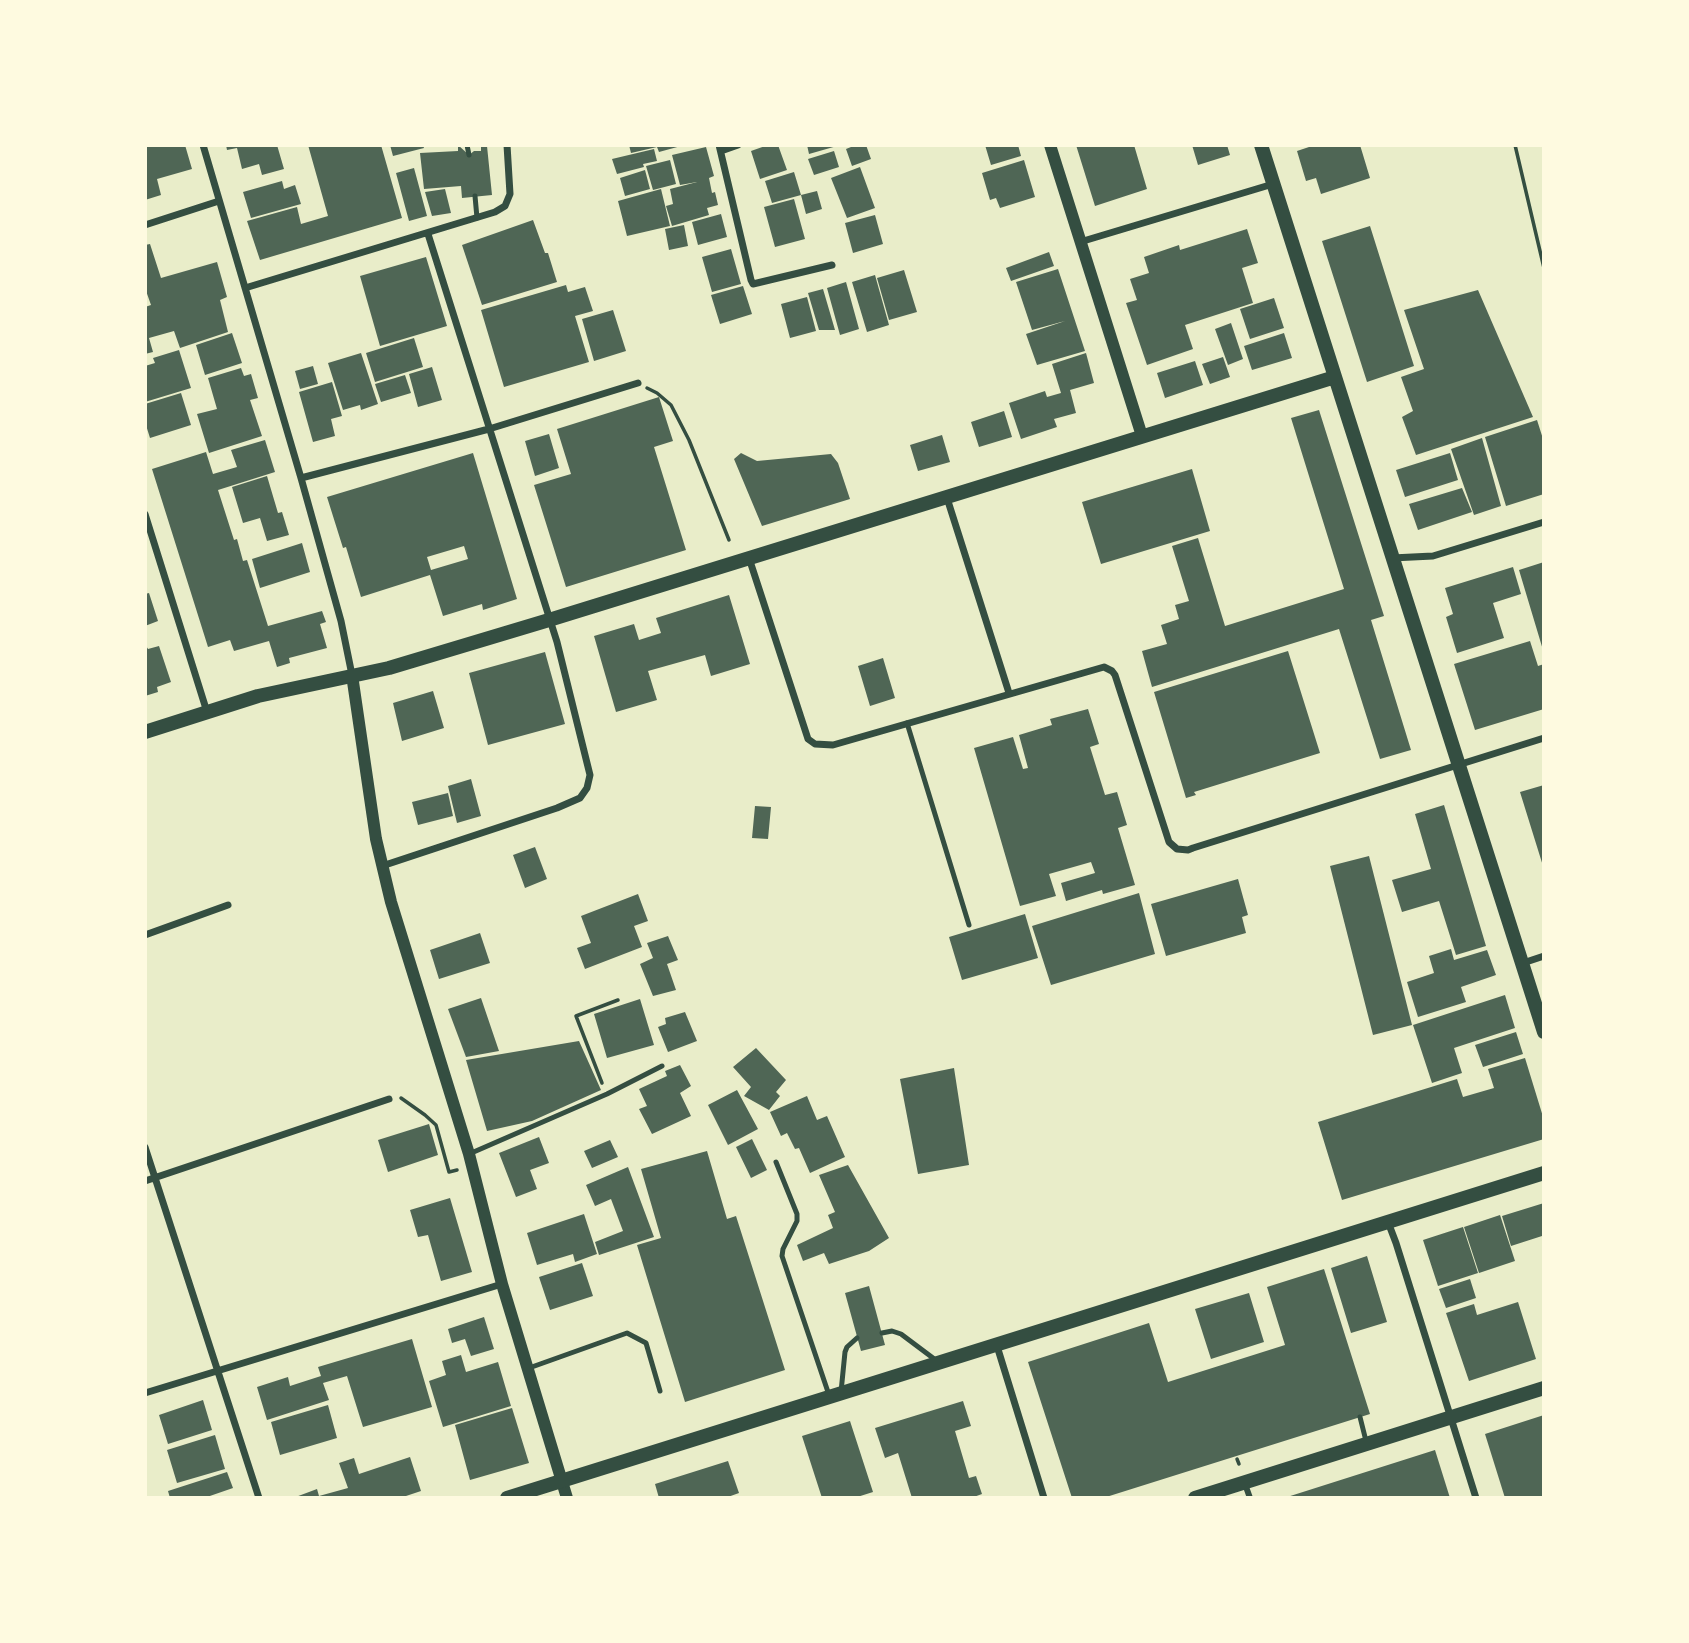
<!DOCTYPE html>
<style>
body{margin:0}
#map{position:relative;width:1689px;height:1643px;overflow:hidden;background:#e9edc9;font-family:Poppins,sans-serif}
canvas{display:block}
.frame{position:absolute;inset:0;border:147px solid #fefae0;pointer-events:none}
</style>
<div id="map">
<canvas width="1689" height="1643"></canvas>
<div class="frame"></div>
</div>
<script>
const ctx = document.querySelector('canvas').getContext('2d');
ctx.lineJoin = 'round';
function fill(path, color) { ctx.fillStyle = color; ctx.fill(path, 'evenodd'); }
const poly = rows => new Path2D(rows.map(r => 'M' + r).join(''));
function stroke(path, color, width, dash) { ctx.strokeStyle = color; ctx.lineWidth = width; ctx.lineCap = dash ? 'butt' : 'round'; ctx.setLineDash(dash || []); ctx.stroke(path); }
const building = poly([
 [145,145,185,145,192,169,157,179,161,195,145,200],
 [226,145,277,145,284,169,262,175,259,164,242,169,237,148,227,150],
 [308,145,381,145,402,218,260,260,247,221,297,207,301,224,328,216],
 [390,145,423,145,424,148,393,156],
 [458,145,469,155,474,151,481,151,481,147,487,146,492,195,462,198,461,186,424,189,420,153,458,151],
 [629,145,681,145,681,146,659,152,657,147,631,153],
 [768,145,778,145,787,170,760,179,751,151],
 [807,145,837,145,837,146,809,154],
 [856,145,866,145,871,159,852,166,846,149],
 [985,145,1018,145,1021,156,991,165],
 [1076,145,1134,145,1147,189,1095,206],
 [1192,145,1227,145,1230,155,1198,165],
 [1315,145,1360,145,1370,178,1321,194,1316,178,1306,181,1297,151],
 [706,147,714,176,709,178,712,193,715,192,718,205,707,208,709,215,672,226,666,206,673,204,670,189,697,182,680,185,672,155],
 [654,149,657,161,643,164,644,167,617,174,612,159],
 [834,151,839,167,814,175,808,159],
 [670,160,676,184,653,190,646,166],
 [1024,160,1035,197,1000,208,996,198,990,200,982,173],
 [860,167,875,208,847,218,831,178],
 [414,168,427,216,409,221,396,173],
 [645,170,650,189,625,196,620,178],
 [794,172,801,195,817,191,822,209,806,214,801,195,772,203,765,181],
 [282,181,284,189,295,185,301,204,251,218,243,192],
 [445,189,451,213,432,216,425,192],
 [661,189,670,226,627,236,618,201],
 [794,199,805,239,775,247,764,207],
 [721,214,727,237,698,245,692,222],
 [875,215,883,244,853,253,845,223],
 [533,220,545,253,548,253,557,282,482,305,462,245],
 [684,225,688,246,669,250,665,229],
 [1370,226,1414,366,1367,382,1322,241],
 [1247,229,1258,263,1242,268,1253,303,1185,325,1193,349,1147,365,1126,303,1137,300,1130,279,1149,273,1144,257,1179,245,1180,250],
 [150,244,161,278,217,262,227,297,220,300,228,332,180,348,174,331,149,338,153,352,145,354,145,307,151,305,145,288,145,245],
 [731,249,741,284,712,292,702,257],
 [1049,252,1054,266,1011,281,1006,268],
 [426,257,447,326,380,346,360,276],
 [1058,269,1085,351,1037,365,1026,334,1065,321,1032,330,1016,282],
 [904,270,917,312,889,320,877,278],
 [875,275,889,325,867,332,852,282],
 [846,282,859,329,840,335,827,288],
 [566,285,568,292,585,287,593,311,575,316,589,362,504,387,481,310],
 [743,286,752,314,720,324,711,295],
 [823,289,835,330,819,330,808,293],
 [1478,290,1533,417,1416,455,1402,417,1413,411,1401,377,1424,369,1404,310],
 [807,297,816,331,790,338,781,304],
 [1274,298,1284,328,1250,339,1240,309],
 [613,310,626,351,594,361,582,319],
 [1231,323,1243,359,1228,365,1215,329],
 [232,333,242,363,205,375,196,345],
 [1284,333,1292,358,1252,370,1244,346],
 [414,338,423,367,375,382,366,353],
 [179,350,191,388,145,402,145,366,155,363,153,358],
 [361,353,378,404,361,410,360,405,343,410,328,363],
 [1086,353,1094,383,1070,390,1076,413,1054,419,1057,427,1021,439,1009,403,1045,391,1047,397,1061,393,1052,364],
 [1223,357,1230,377,1210,384,1202,364],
 [1195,361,1203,385,1165,398,1157,373],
 [313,366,318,384,300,389,295,371],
 [432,367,442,400,418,407,409,374],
 [241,368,244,376,251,374,258,398,250,400,262,436,209,453,197,414,217,409,208,378],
 [405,375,411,393,381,402,375,384],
 [332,382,342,416,331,419,335,436,313,442,299,392],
 [181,393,191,425,150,438,145,422,145,404],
 [659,397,673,441,654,447,686,550,566,587,534,485,571,474,557,429],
 [1319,410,1384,616,1371,620,1411,750,1380,759,1339,629,1152,687,1142,651,1167,644,1161,625,1179,619,1175,605,1189,601,1172,546,1198,538,1225,626,1344,589,1291,418],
 [1004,411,1012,437,979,447,971,422],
 [1537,420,1544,442,1544,494,1506,506,1485,437],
 [549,434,559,468,535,476,525,441],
 [942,435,950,462,918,471,910,445],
 [1482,438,1501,506,1474,515,1451,449],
 [265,440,275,472,218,490,234,540,237,539,243,561,247,560,268,626,322,611,326,622,320,624,327,648,289,658,290,663,277,667,269,641,234,651,230,640,208,647,152,469,206,452,213,474,237,467,231,450],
 [473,453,517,599,483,610,482,604,443,616,430,575,361,597,346,547,343,548,327,497],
 [464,546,468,559,431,570,427,557],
 [741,453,757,461,831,454,838,463,850,499,762,526,734,459],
 [1450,453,1458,480,1405,497,1396,470],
 [1192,469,1210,531,1101,564,1082,502],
 [267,476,278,513,282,512,289,535,267,541,260,518,243,523,232,487],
 [1462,488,1472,512,1418,530,1409,504],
 [302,543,310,572,260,588,252,559],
 [1544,562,1544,650,1543,650,1519,570],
 [1513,567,1521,594,1493,603,1504,638,1457,653,1446,617,1453,614,1445,588],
 [149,593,158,621,145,626,145,594],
 [729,595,750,664,711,676,705,655,648,671,657,700,616,712,594,636,634,624,639,640,661,633,656,618],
 [1530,641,1538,666,1544,664,1544,709,1475,730,1454,664],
 [145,644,148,649,159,646,171,682,157,687,158,692,145,696],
 [1288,651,1320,753,1194,792,1196,795,1186,798,1154,692],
 [545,652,565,724,488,745,469,673],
 [883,658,895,698,870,706,858,666],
 [433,691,444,728,402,741,393,703],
 [1088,709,1099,744,1090,747,1105,795,1117,792,1127,825,1118,828,1135,885,1103,894,1102,890,1066,901,1061,883,1095,873,1091,862,1049,874,1056,896,1020,906,974,748,1013,737,1023,769,1028,768,1019,735,1052,725,1050,719],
 [471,779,481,816,457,823,448,786],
 [1544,785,1544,866,1543,866,1520,792],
 [448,793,453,816,418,825,412,802],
 [1444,805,1486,946,1456,955,1439,901,1402,912,1392,880,1431,869,1415,814],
 [755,806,771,807,768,839,752,838],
 [535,847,547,879,525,888,513,855],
 [1369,856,1412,1025,1373,1035,1330,866],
 [1238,879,1248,915,1242,917,1246,933,1166,956,1151,904],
 [1139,893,1155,954,1051,985,1032,926],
 [638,894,648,921,634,926,642,947,585,969,577,948,591,943,581,916],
 [1025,914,1038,958,962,980,949,937],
 [480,933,490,963,439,979,430,950],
 [668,936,678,960,667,964,676,990,653,996,640,964,653,958,647,943],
 [1451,949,1454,960,1487,950,1496,975,1461,987,1466,1002,1418,1017,1407,982,1434,973,1429,956],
 [1505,995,1515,1028,1454,1048,1462,1073,1432,1083,1413,1025],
 [481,998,499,1051,466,1057,448,1009],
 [640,999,654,1045,607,1058,594,1014],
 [685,1012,697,1041,668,1052,658,1027,666,1024,665,1018],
 [1516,1032,1523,1054,1483,1067,1475,1045],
 [579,1041,601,1090,532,1121,487,1131,466,1060],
 [756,1048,786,1080,776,1092,780,1096,769,1110,744,1096,751,1087,733,1067],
 [1525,1058,1544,1120,1544,1139,1342,1200,1318,1122,1457,1079,1463,1097,1494,1088,1488,1069],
 [680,1065,691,1086,680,1093,691,1116,652,1134,639,1109,647,1106,639,1089,667,1076,665,1071],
 [954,1068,969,1165,918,1174,900,1079],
 [737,1090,758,1129,728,1145,708,1105],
 [807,1096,817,1120,827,1116,845,1157,810,1173,799,1148,795,1149,787,1133,781,1136,770,1112],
 [429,1124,438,1155,388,1172,378,1140],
 [539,1137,549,1163,530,1170,537,1189,516,1197,499,1153],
 [752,1139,767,1170,751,1178,736,1147],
 [610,1140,618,1157,592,1168,584,1151],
 [707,1151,727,1219,736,1216,785,1370,685,1402,637,1245,661,1238,641,1169],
 [848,1165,889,1238,869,1251,829,1264,824,1253,803,1261,797,1245,833,1228,828,1215,835,1212,819,1175],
 [628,1167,654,1237,599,1255,595,1242,623,1231,611,1199,595,1206,586,1185],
 [450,1198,472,1272,441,1281,428,1235,418,1237,410,1210],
 [1544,1203,1544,1240,1542,1236,1511,1246,1502,1216],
 [584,1214,597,1254,575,1262,573,1254,537,1265,527,1233],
 [1500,1215,1515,1261,1479,1273,1464,1227],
 [1463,1227,1478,1273,1438,1286,1423,1240],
 [1367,1256,1387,1322,1351,1333,1331,1268],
 [582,1263,593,1296,550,1310,539,1277],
 [1324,1269,1370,1414,1103,1498,1072,1498,1028,1362,1149,1323,1168,1382,1285,1345,1267,1287],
 [1470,1279,1476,1298,1446,1308,1439,1289],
 [869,1286,885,1345,861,1351,845,1293],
 [1249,1293,1264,1342,1211,1359,1195,1309],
 [1518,1302,1536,1359,1469,1381,1446,1313,1474,1304,1477,1315],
 [484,1317,494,1349,471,1356,465,1339,452,1343,448,1329],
 [412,1339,432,1407,363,1427,347,1376,323,1383,329,1400,267,1420,257,1387,288,1377,290,1386,321,1376,318,1367],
 [461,1355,466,1372,498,1362,511,1406,443,1427,429,1381,446,1375,442,1361],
 [203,1400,212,1430,168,1444,159,1415],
 [963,1401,971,1426,955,1431,969,1478,976,1476,982,1494,971,1498,912,1498,898,1453,885,1458,875,1428],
 [328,1405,337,1438,280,1455,271,1422],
 [512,1408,529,1463,470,1480,455,1425],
 [1544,1415,1544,1498,1505,1498,1485,1434],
 [850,1421,873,1492,854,1498,822,1498,802,1436],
 [215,1435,225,1469,177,1483,167,1450],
 [1435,1450,1450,1498,1417,1498,1416,1496,1412,1498,1284,1498],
 [410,1457,421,1491,400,1498,293,1498,317,1489,319,1496,348,1488,339,1463,354,1458,359,1474],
 [728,1461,739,1493,725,1498,659,1498,655,1484],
 [227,1472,233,1488,204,1498,170,1498,168,1491]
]);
const path = poly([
 [1515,145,1544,268],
 [647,388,657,393,671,405,689,440,729,540],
 [602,1083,576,1016,618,1000],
 [401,1098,425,1115,436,1125,449,1172,457,1170],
 [1237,1459,1239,1464]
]);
const service = poly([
 [467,145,469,155],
 [475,196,477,218],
 [907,723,969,925],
 [469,1154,607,1094,662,1066],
 [776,1162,797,1214,797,1221,783,1249,782,1256,829,1395],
 [882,1333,892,1331,901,1334,937,1361],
 [529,1368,627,1333,646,1343,660,1391],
 [841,1392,845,1352,847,1347,857,1338],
 [1360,1417,1366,1441]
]);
const pedestrian = poly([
 [1245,1484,1250,1498]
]);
const minor = poly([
 [203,145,301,478,341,621,352,675],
 [719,145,751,280,753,284,832,265],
 [721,151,738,145],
 [145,225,219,201],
 [1080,242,1273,184],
 [245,288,495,212,505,206,510,194,507,145],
 [301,478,489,429,638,383],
 [947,498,1009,693],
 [145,514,207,712],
 [749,558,808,739,815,744,833,745,1104,667,1112,671,1115,675,1169,842,1177,849,1188,850,1193,848,1544,738],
 [1392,558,1433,556,1544,522],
 [382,866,557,808,580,798,587,788,590,775,557,642,428,234],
 [145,935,228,905],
 [1523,963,1544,956],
 [145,1147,259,1498],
 [145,1181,389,1099],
 [1388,1222,1396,1243,1476,1498],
 [997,1346,1044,1498],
 [145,1393,502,1284]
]);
const tertiary = poly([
 [1050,145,1142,436],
 [352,675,376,839,391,902,469,1154,502,1284,567,1498]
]);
const secondary = poly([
 [1261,145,1544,1032],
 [145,732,258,696,389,668,549,620,1335,377],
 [507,1498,1544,1173],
 [1195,1498,1544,1388]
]);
fill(building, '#4f6655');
stroke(path, '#344e41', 3.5);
stroke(service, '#344e41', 5);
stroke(pedestrian, '#344e41', 6);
stroke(minor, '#344e41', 7);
stroke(tertiary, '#344e41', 12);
stroke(secondary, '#344e41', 14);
</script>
